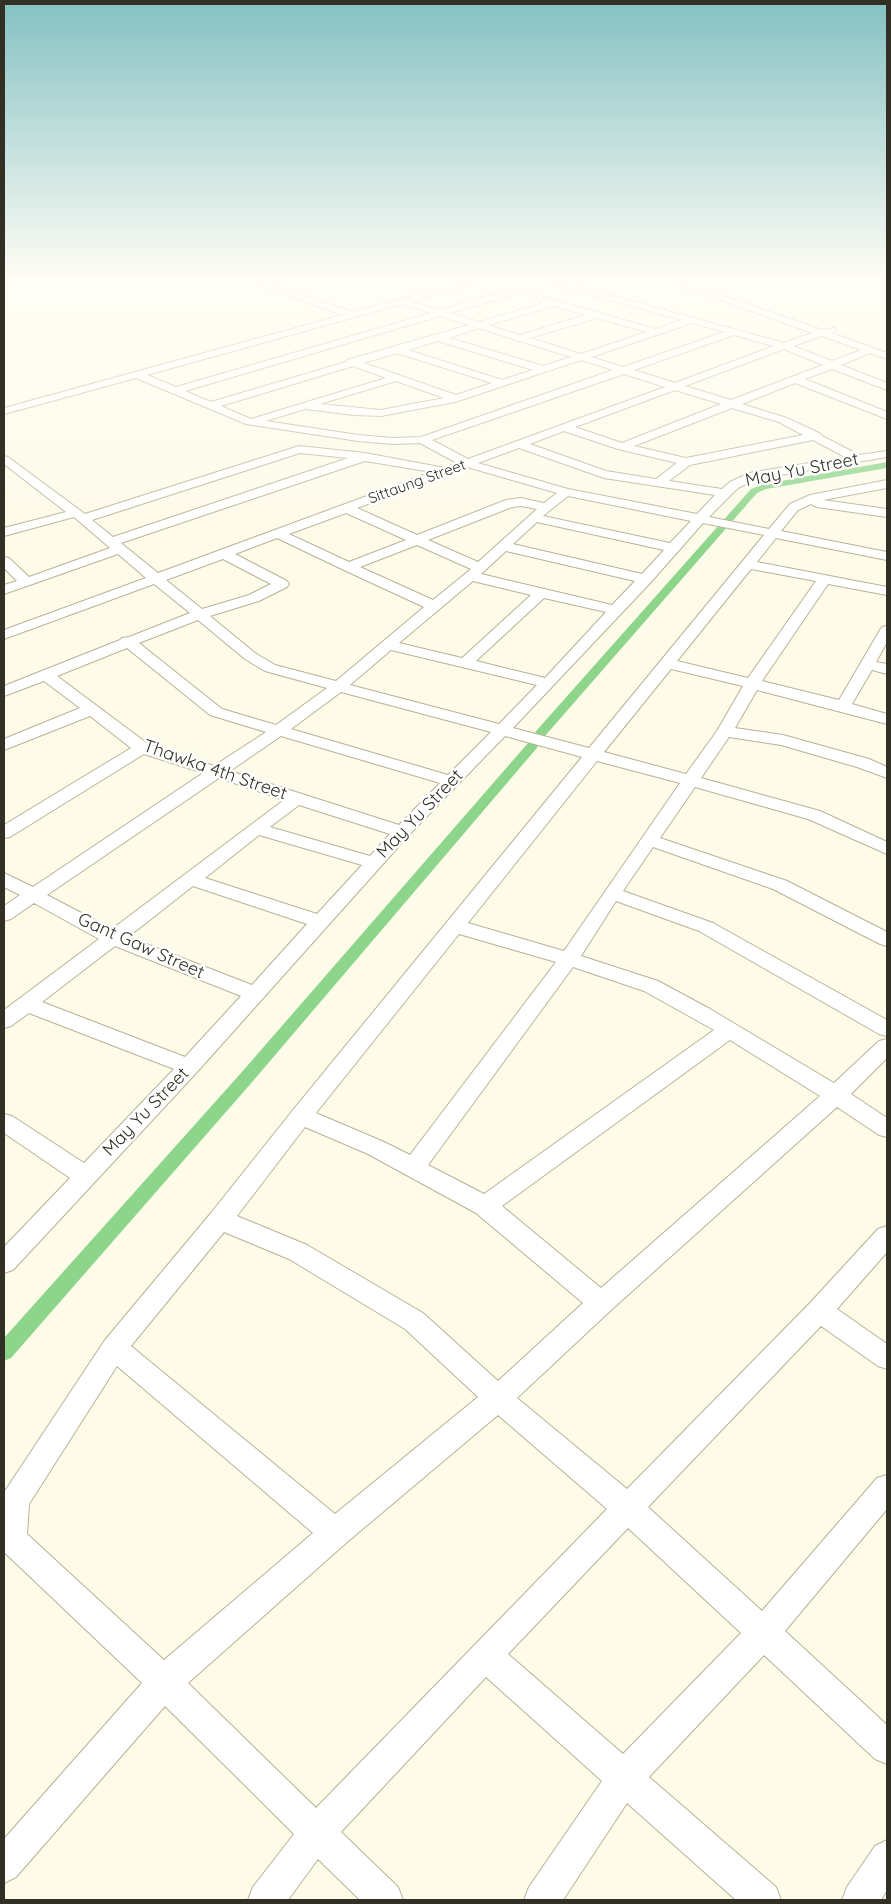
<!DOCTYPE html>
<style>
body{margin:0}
#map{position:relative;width:891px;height:1904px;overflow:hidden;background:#fefbe9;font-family:Quicksand,sans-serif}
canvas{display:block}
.frame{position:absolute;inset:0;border:5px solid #322f24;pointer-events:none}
</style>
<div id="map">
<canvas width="891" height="1904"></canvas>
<div class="frame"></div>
</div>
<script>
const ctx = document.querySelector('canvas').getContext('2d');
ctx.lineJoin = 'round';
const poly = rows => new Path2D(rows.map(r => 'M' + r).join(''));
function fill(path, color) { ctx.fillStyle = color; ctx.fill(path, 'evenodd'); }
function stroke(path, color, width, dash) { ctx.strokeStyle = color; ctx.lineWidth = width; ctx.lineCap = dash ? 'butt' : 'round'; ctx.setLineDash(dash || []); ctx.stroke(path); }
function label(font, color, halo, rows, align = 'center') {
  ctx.font = font + ' Quicksand,sans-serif'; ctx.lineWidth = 5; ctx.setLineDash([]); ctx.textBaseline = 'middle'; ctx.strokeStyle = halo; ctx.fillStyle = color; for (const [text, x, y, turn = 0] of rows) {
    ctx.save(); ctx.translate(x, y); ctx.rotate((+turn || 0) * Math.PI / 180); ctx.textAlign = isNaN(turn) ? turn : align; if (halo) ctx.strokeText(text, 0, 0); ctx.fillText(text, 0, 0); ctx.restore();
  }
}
const canal = poly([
 [887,462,887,468,766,489,757,493,545,736,537,736,535,733,537,730,751,489,764,484,887,462],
 [532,742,538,746,536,749,253,1081,11,1358,4,1361,4,1338,241,1073,528,743,532,742]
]);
const minor = poly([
 [243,280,255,280,353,312,471,280,484,280,412,302,441,310,543,280,556,280,784,343,812,333,666,280,678,280,822,330,834,328,836,330,831,333,887,353,887,359,870,353,841,365,887,383,887,390,832,369,805,379,887,412,887,419,795,383,742,404,787,418,821,434,822,436,859,455,887,451,887,457,756,479,738,488,709,517,769,529,790,504,810,495,887,480,887,488,823,500,887,509,887,517,817,507,811,504,798,510,781,531,887,552,887,560,776,538,757,562,887,587,887,595,828,584,762,681,839,700,880,630,882,627,887,626,887,642,876,662,887,664,887,674,872,670,852,704,887,714,887,724,757,690,735,728,783,735,869,759,887,767,887,778,857,767,781,745,729,737,701,778,820,811,887,842,887,854,808,819,695,787,660,838,787,881,887,932,887,946,880,944,773,889,653,847,623,891,713,923,887,1020,887,1036,879,1034,699,931,616,901,581,956,658,981,710,1009,834,1083,879,1041,887,1039,887,1058,851,1094,887,1118,887,1137,879,1135,837,1107,610,1311,517,1398,627,1489,810,1303,878,1229,887,1226,887,1252,837,1309,887,1344,887,1369,878,1366,821,1326,648,1507,762,1611,877,1478,887,1475,887,1509,785,1631,887,1725,887,1764,875,1759,764,1655,649,1777,776,1887,781,1900,736,1900,627,1803,563,1900,524,1900,529,1887,602,1781,486,1677,341,1832,398,1887,403,1900,360,1900,318,1859,288,1900,248,1900,253,1887,294,1834,165,1706,16,1877,4,1883,4,1839,142,1683,4,1552,5,1491,105,1340,211,1213,293,1110,582,757,505,736,408,836,197,1072,13,1270,4,1273,4,1247,70,1178,4,1133,4,1114,12,1116,84,1163,174,1069,29,1013,11,1026,4,1028,4,1010,99,939,34,903,11,919,4,921,4,906,20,895,4,887,4,873,33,887,203,773,144,754,10,837,4,838,4,825,131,748,90,716,4,750,4,739,80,708,44,681,4,696,4,686,120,640,122,638,129,637,190,613,154,584,4,639,4,630,146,578,118,554,4,594,4,585,17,581,4,568,4,557,9,558,29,577,110,548,74,517,4,536,4,528,66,512,4,464,4,456,8,457,85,514,299,446,365,453,445,468,457,463,420,443,393,444,358,441,246,424,136,378,4,414,4,408,343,315,243,280],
 [551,284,682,320,656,329,540,296,535,299,544,303,479,322,450,313,551,284],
 [402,304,431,313,176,387,147,375,402,304],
 [554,306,586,315,519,335,489,325,554,306],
 [440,316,469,325,347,360,346,362,211,402,185,391,440,316],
 [597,318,647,332,581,354,530,338,597,318],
 [692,323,724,332,623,367,591,357,692,323],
 [479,328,516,340,571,357,543,366,449,338,479,328],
 [734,335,774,346,675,383,634,370,734,335],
 [822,336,861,350,832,361,793,346,822,336],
 [438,341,533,370,502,380,408,350,438,341],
 [784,349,823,365,731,400,685,386,784,349],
 [397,353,492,383,456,395,364,363,397,353],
 [581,360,613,370,421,437,393,438,358,435,266,421,305,409,354,415,381,416,455,402,581,360],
 [353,366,386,378,251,419,221,406,353,366],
 [624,374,665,387,468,459,432,440,624,374],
 [396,381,444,398,381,410,320,404,396,381],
 [675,390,721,404,622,443,575,427,675,390],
 [732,408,779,422,803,435,686,458,634,446,732,408],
 [564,431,618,449,677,463,656,479,606,471,530,444,564,431],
 [813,440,845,457,749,473,730,482,722,489,669,481,690,465,813,440],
 [519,448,604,478,715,495,697,514,568,489,478,463,519,448],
 [300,453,348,458,113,537,92,520,300,453],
 [365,461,432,472,158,573,121,543,365,461],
 [467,467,557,493,544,503,521,498,506,500,417,535,357,508,467,467],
 [568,496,691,521,670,543,543,516,568,496],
 [521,506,537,509,478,562,428,540,512,507,521,506],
 [346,513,406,540,349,562,289,534,346,513],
 [537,522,664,550,642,574,513,544,537,522],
 [703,523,764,535,589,748,513,728,651,582,703,523],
 [277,538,344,570,424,607,336,681,275,665,255,653,210,616,259,601,287,587,289,584,287,581,235,554,277,538],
 [417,545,471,569,433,600,360,567,417,545],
 [506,551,635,581,612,605,481,574,506,551],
 [223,559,271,584,249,595,202,609,166,580,223,559],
 [751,569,816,581,748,678,677,661,751,569],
 [473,581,531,595,462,658,399,643,473,581],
 [544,598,606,612,545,678,476,661,544,598],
 [198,620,245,659,265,671,327,688,276,725,222,709,139,643,198,620],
 [127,648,210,715,266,732,214,766,148,744,57,676,127,648],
 [391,650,537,685,499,724,350,685,391,650],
 [671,669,743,686,717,731,686,774,604,752,671,669],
 [341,692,491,732,448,775,291,729,341,692],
 [281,736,440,783,399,825,230,771,281,736],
 [597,761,680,783,564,951,468,923,597,761],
 [219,778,284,800,112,929,47,895,219,778],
 [299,805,390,834,370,856,270,827,299,805],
 [259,835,362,865,317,914,205,878,259,835],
 [193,886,307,924,252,985,128,937,193,886],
 [459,934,556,962,410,1155,384,1142,316,1113,459,934],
 [115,946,241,996,185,1057,42,1002,115,946],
 [573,967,644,991,714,1030,484,1194,428,1165,573,967],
 [730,1040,820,1096,601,1288,502,1206,730,1040],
 [305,1127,368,1154,476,1213,583,1303,498,1381,423,1313,307,1245,237,1216,305,1127],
 [224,1232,289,1259,405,1329,478,1397,335,1514,131,1346,224,1232],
 [117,1366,313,1533,164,1660,27,1534,29,1504,117,1366],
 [498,1415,607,1509,316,1808,188,1683,346,1543,498,1415],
 [628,1528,741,1633,623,1754,508,1654,628,1528],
 [887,1840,887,1890,881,1900,842,1900,847,1887,875,1846,887,1840]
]);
const farStreetnames = [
 ["Sittaung Street",417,482,-20]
];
const streetNames = [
 ["May Yu Street",802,470,-11],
 ["Thawka 4th Street",215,770,19],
 ["May Yu Street",420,814,-46],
 ["Gant Gaw Street",141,946,24],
 ["May Yu Street",146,1112,-46]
];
fill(canal, '#8ed58c');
stroke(minor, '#b8b297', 2);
fill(minor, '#fff');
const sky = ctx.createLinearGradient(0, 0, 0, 546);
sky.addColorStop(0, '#84c1c3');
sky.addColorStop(0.51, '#fffdf5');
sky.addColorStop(1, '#fffdf500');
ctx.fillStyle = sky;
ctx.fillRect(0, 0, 891, 546);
label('15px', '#322f24', '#fff', farStreetnames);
label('18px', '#322f24', '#fff', streetNames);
</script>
